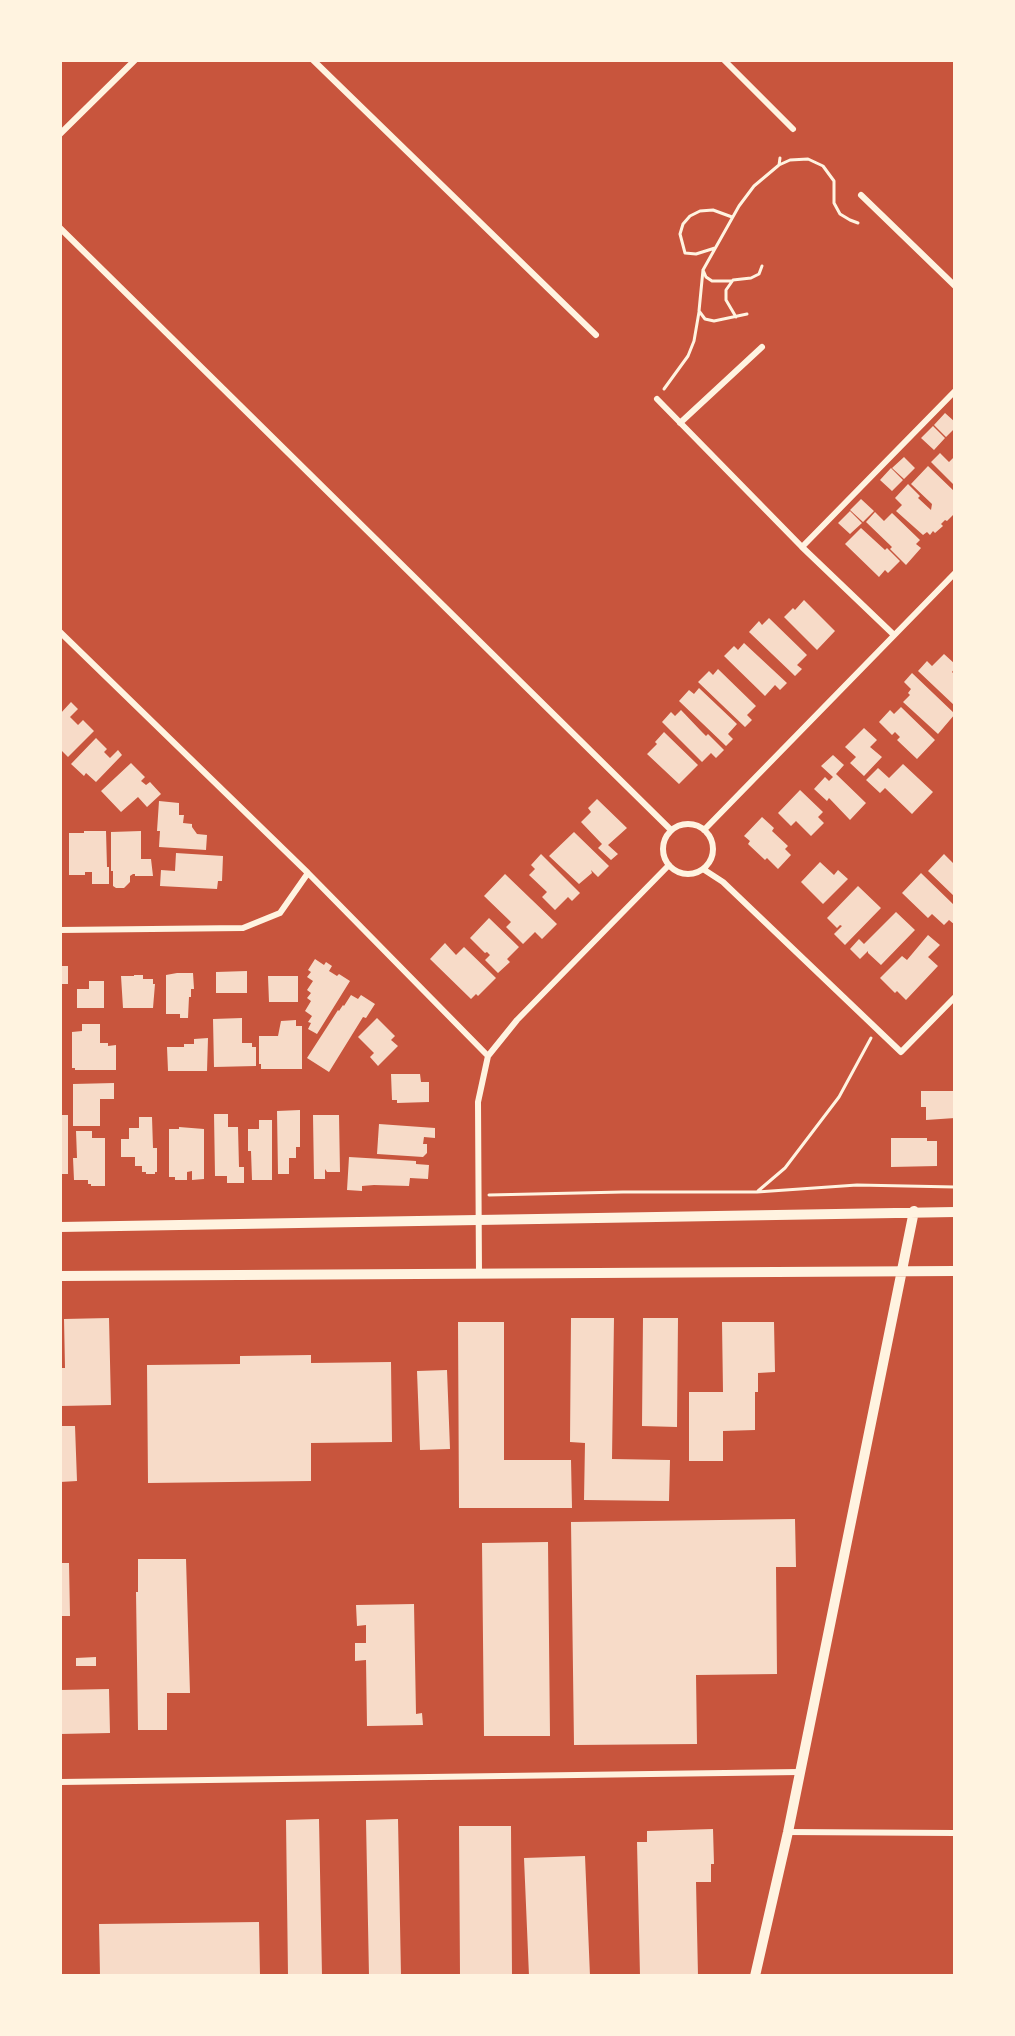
<!DOCTYPE html>
<style>
body{margin:0}
#map{position:relative;width:1015px;height:2036px;overflow:hidden;background:#c8553d;font-family:Karla,sans-serif}
canvas{display:block}
.frame{position:absolute;inset:0;border:62px solid #fff3e0;pointer-events:none}
</style>
<div id="map">
<canvas width="1015" height="2036"></canvas>
<div class="frame"></div>
</div>
<script>
const ctx = document.querySelector('canvas').getContext('2d');
ctx.lineJoin = 'round';
function fill(path, color) { ctx.fillStyle = color; ctx.fill(path, 'evenodd'); }
const poly = rows => new Path2D(rows.map(r => 'M' + r).join(''));
function stroke(path, color, width, dash) { ctx.strokeStyle = color; ctx.lineWidth = width; ctx.lineCap = dash ? 'butt' : 'round'; ctx.setLineDash(dash || []); ctx.stroke(path); }
const building = poly([
 [945,413,955,422,955,428,946,437,934,425],
 [933,426,945,438,934,450,921,438],
 [940,453,949,462,955,456,955,486,931,462],
 [904,457,915,468,904,479,892,468],
 [928,466,955,492,955,513,947,521,945,520,941,524,943,526,935,533,933,531,930,535,927,532,923,535,896,511,902,505,895,498,908,484,920,496,918,498,931,510,932,504,911,484],
 [891,468,903,480,892,491,880,480],
 [861,499,874,511,863,522,850,510],
 [850,511,862,523,850,534,838,523],
 [875,512,884,521,892,513,920,540,916,544,921,548,906,565,890,549,892,547,866,522],
 [861,528,885,550,887,548,900,561,888,573,885,570,879,577,845,544],
 [804,600,835,631,817,650,784,617,793,608,795,610],
 [769,618,807,655,797,665,802,669,795,676,749,632,759,621,762,625],
 [744,643,787,683,780,690,775,685,765,696,724,656,734,646,738,650],
 [944,654,955,664,955,668,952,672,955,675,955,706,918,671,927,661,932,666],
 [718,669,756,706,747,715,752,720,745,727,698,682,709,671,713,675],
 [912,673,955,714,938,734,903,702,910,695,908,693,911,689,904,682],
 [699,688,737,724,728,734,733,739,726,746,679,701,689,690,694,694],
 [71,702,78,709,70,717,78,725,83,720,94,731,68,757,60,749,60,714],
 [901,707,935,740,917,759,897,740,900,737,895,732,892,735,879,722,890,710,894,714],
 [681,710,701,731,706,736,708,734,724,750,716,758,711,753,702,762,662,722,671,712,675,716],
 [864,728,877,740,870,747,882,757,864,776,850,763,856,757,845,747],
 [664,732,698,765,679,784,647,754,657,744,655,742],
 [96,738,107,749,104,752,110,758,118,750,122,755,96,782,86,773,84,776,71,764],
 [833,755,844,765,836,774,866,803,850,820,829,798,827,801,814,789,825,777,829,781,833,777,821,766],
 [131,763,145,777,141,781,146,785,150,782,161,794,147,807,138,797,121,812,101,791],
 [903,764,933,792,912,814,885,788,880,793,866,780,878,768,889,778],
 [800,790,823,812,818,817,824,823,811,836,796,821,791,826,778,813],
 [597,799,627,828,608,845,618,854,611,860,598,848,602,844,581,822,591,812,588,808],
 [159,801,179,803,179,815,184,815,183,823,192,824,192,827,197,834,207,835,206,850,159,847,160,831,157,831],
 [762,817,774,828,772,831,788,846,785,849,791,855,778,869,767,858,765,860,748,844,750,841,744,836],
 [84,831,106,831,107,867,109,867,109,884,92,884,92,872,85,872,85,875,69,875,69,833,84,833],
 [141,831,141,859,151,859,153,876,135,876,135,874,133,874,130,876,130,882,124,888,116,888,113,886,113,871,111,871,111,832],
 [574,832,609,866,598,877,591,870,592,873,579,884,549,856],
 [176,853,223,856,222,881,218,881,217,889,160,886,161,870,175,871],
 [541,854,580,893,572,901,568,897,555,910,542,897,547,892,529,875,535,869,531,865],
 [944,854,955,865,955,897,928,871],
 [820,862,834,875,838,870,848,879,823,904,801,882],
 [921,873,955,906,955,925,949,920,944,925,932,914,928,918,902,893],
 [505,874,557,924,542,939,535,932,523,944,506,927,511,922,484,896],
 [858,886,881,908,845,945,834,934,842,926,840,925,837,928,827,918],
 [896,912,915,930,881,965,868,953,868,951,860,959,850,949,859,939,864,944],
 [489,918,519,947,507,959,510,962,498,973,485,960,490,955,487,952,485,953,470,938],
 [928,935,940,945,928,957,938,966,906,1000,897,991,895,993,880,978,902,956,907,960],
 [445,943,456,955,464,947,496,978,478,996,476,994,471,999,430,959],
 [315,959,324,965,326,962,332,966,329,971,337,976,339,974,350,981,317,1034,308,1029,311,1023,308,1022,312,1016,305,1011,311,1001,307,998,311,993,307,990,313,981,307,977,311,972,308,970],
 [60,966,68,966,68,984,60,984],
 [247,971,247,993,216,993,216,972],
 [177,973,193,973,194,989,191,989,191,997,189,997,188,1018,180,1018,180,1014,166,1014,166,975],
 [134,975,143,975,143,979,153,979,153,984,155,984,153,1008,123,1008,121,976,134,976],
 [268,976,298,976,298,1002,269,1002],
 [89,981,104,981,104,1008,77,1008,77,989,89,989],
 [351,995,358,999,361,995,375,1004,366,1018,363,1017,329,1072,307,1058,338,1010,339,1011,343,1005,344,1006],
 [242,1018,242,1043,252,1043,252,1047,256,1047,256,1066,214,1067,213,1019],
 [377,1018,395,1036,391,1040,398,1046,378,1066,370,1057,374,1053,358,1037],
 [296,1020,296,1026,302,1026,302,1069,261,1069,261,1064,259,1064,259,1036,278,1036,281,1021],
 [82,1024,100,1024,100,1043,108,1043,108,1046,116,1045,116,1070,75,1070,75,1068,72,1068,72,1032,82,1031],
 [208,1038,207,1071,168,1071,167,1047,184,1047,184,1044,194,1044,194,1039],
 [391,1074,420,1074,421,1082,429,1082,429,1102,397,1103,397,1100,392,1100],
 [114,1083,114,1099,100,1099,100,1126,73,1126,73,1084],
 [921,1091,955,1091,955,1118,926,1120,926,1107,921,1107],
 [300,1110,300,1147,296,1147,296,1158,289,1158,289,1174,278,1174,277,1111],
 [214,1114,228,1114,228,1127,238,1127,239,1167,244,1167,244,1183,227,1183,227,1176,215,1176],
 [60,1115,68,1115,68,1174,60,1174],
 [313,1115,339,1115,340,1172,327,1172,325,1169,325,1179,314,1179],
 [139,1117,152,1117,153,1148,157,1148,157,1172,155,1172,155,1174,146,1174,146,1172,142,1172,142,1166,135,1166,135,1157,121,1157,121,1139,129,1139,129,1128,139,1128],
 [259,1120,272,1120,272,1180,252,1180,251,1151,248,1151,248,1129,259,1129],
 [379,1124,435,1128,435,1138,424,1137,423,1144,427,1144,427,1153,423,1157,377,1154],
 [179,1127,204,1129,204,1179,192,1180,192,1171,187,1172,187,1180,175,1180,175,1177,169,1177,169,1129,179,1129],
 [76,1131,92,1131,92,1138,105,1138,105,1186,91,1186,91,1184,88,1184,88,1180,74,1180,73,1158,77,1158],
 [891,1138,927,1138,927,1141,937,1141,937,1166,891,1167],
 [349,1157,416,1161,416,1164,429,1165,428,1179,410,1178,409,1186,374,1185,362,1186,362,1191,347,1190],
 [109,1318,111,1405,60,1406,60,1368,65,1368,64,1319],
 [571,1318,614,1318,612,1459,670,1460,669,1501,584,1500,585,1443,570,1442],
 [643,1318,678,1318,677,1427,642,1426],
 [458,1322,504,1322,504,1460,571,1460,572,1508,459,1508],
 [722,1322,774,1322,775,1372,758,1373,758,1392,755,1392,755,1430,723,1431,723,1461,689,1461,689,1392,723,1392],
 [311,1355,311,1363,391,1362,392,1442,311,1443,311,1481,148,1483,147,1365,240,1364,240,1356],
 [447,1370,450,1449,420,1450,417,1371],
 [60,1426,75,1426,77,1481,60,1482],
 [795,1519,796,1567,776,1567,777,1674,696,1675,697,1744,574,1745,571,1522],
 [548,1542,550,1736,484,1736,482,1543],
 [138,1559,186,1559,190,1693,167,1693,167,1730,138,1730,136,1592,138,1592],
 [60,1563,69,1563,70,1616,60,1616],
 [414,1604,416,1714,422,1713,423,1725,367,1726,366,1660,355,1661,355,1643,366,1643,366,1625,357,1626,356,1605],
 [96,1657,96,1666,76,1666,76,1658],
 [109,1689,110,1733,60,1734,60,1690],
 [319,1819,322,1976,288,1976,286,1820],
 [398,1819,401,1976,369,1976,366,1820],
 [459,1826,511,1826,512,1976,460,1976],
 [713,1829,714,1864,711,1864,711,1882,696,1882,698,1976,640,1976,637,1842,647,1842,647,1831],
 [585,1856,590,1976,529,1976,524,1858],
 [259,1922,260,1976,100,1976,99,1924]
]);
const path = poly([
 [779,165,790,160,808,159,823,166,834,181,834,203,840,214,850,220,858,223],
 [715,248,696,254,685,253,680,234,683,224,690,216,700,211,713,210,732,217],
 [703,270,706,277,712,281,732,281],
 [747,314,714,321,705,319,699,311,703,270,739,206,754,186,779,165,780,158],
 [736,317,726,300,726,290,733,280,751,278,759,274,762,266],
 [664,389,688,356,694,341,699,312],
 [758,1191,785,1168,839,1097,871,1038],
 [489,1195,623,1192,757,1192,857,1185,955,1187]
]);
const minor = poly([
 [313,60,596,335],
 [724,60,793,129],
 [60,134,135,60],
 [861,195,955,286],
 [60,228,671,830],
 [657,399,802,547,894,635],
 [680,423,762,347],
 [802,547,955,391],
 [60,632,308,873,488,1056],
 '663 849a25 25 0 1 1 50 0a25 25 0 1 1-50 0Z',
 [704,830,955,573],
 [703,869,723,882,901,1052,955,997],
 [60,930,243,928,280,913,308,873],
 [479,1274,478,1102,488,1056,517,1020,669,865],
 [60,1782,799,1772],
 [788,1832,955,1833]
]);
const tertiary = poly([
 [60,1227,955,1212],
 [60,1276,955,1271],
 [755,1976,788,1832,914,1211]
]);
fill(building, '#f7dbc8');
stroke(path, '#fff3e0', 3);
stroke(minor, '#fff3e0', 6);
stroke(tertiary, '#fff3e0', 10);
</script>
